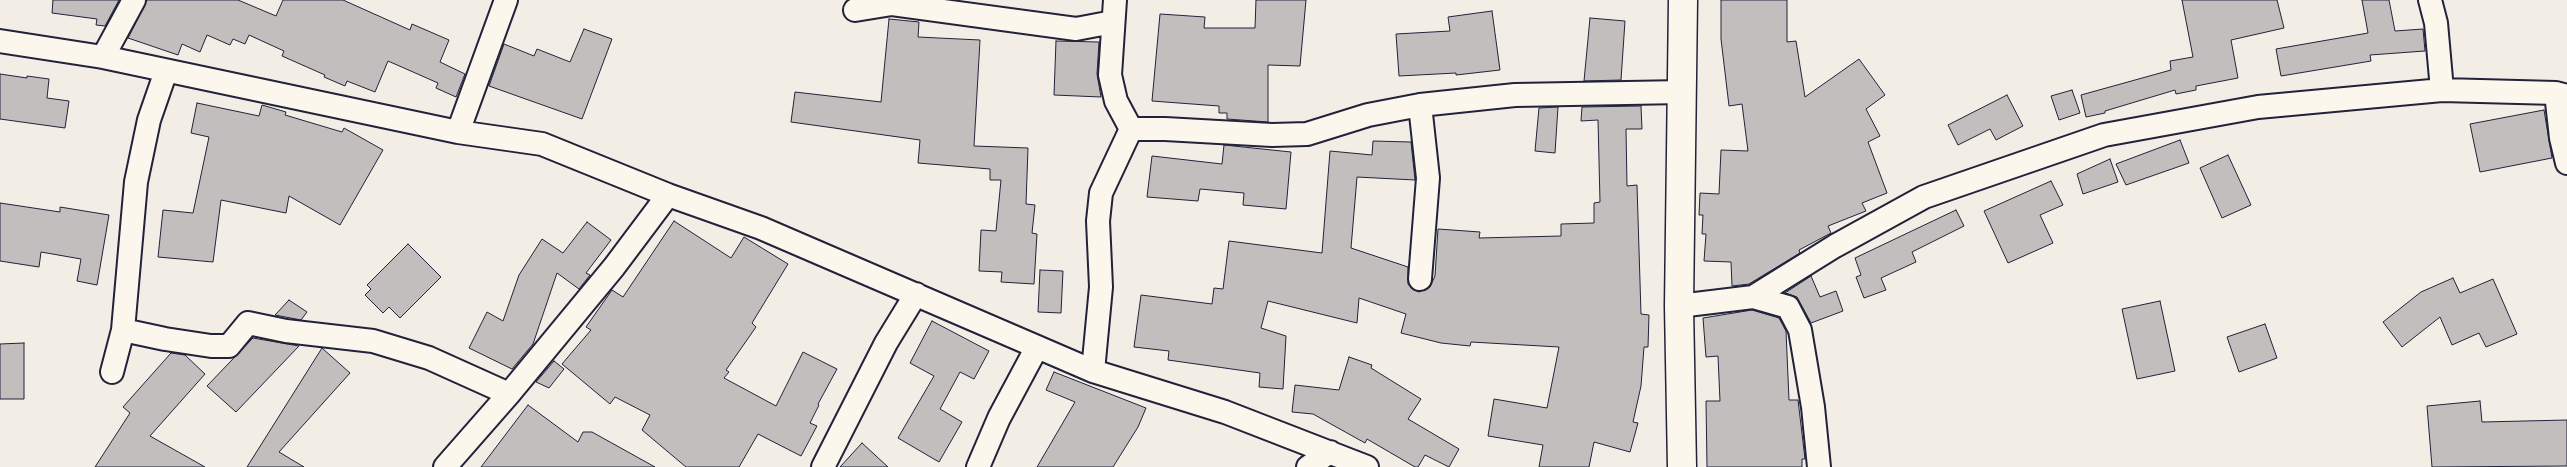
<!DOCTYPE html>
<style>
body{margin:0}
canvas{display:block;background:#f2eee5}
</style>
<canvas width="2567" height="467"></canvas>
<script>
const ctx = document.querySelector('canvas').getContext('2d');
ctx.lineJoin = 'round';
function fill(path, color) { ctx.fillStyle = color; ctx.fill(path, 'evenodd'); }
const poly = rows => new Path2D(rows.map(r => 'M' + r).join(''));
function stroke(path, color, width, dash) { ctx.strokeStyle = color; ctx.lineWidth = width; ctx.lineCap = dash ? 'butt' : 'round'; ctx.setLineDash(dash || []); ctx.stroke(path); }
const building = poly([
 [53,0,119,0,105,26,96,25,97,19,52,13,53,0],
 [147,0,238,0,276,16,283,0,343,0,410,30,412,24,449,40,440,62,465,74,456,97,436,88,438,83,388,61,375,92,347,81,345,86,324,77,325,75,282,56,284,51,249,35,245,44,233,39,230,45,207,35,200,52,182,44,178,55,128,38,147,0],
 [1256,0,1306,0,1300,66,1268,65,1268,122,1227,119,1227,113,1219,113,1219,106,1152,101,1160,14,1205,17,1204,28,1255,28,1256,0],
 [1721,0,1787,0,1787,42,1796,41,1805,97,1859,59,1885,95,1866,109,1880,136,1868,142,1887,193,1862,203,1866,211,1828,226,1831,233,1799,250,1800,253,1749,284,1732,286,1731,262,1704,261,1706,234,1702,234,1703,215,1699,215,1700,193,1719,194,1721,150,1748,151,1742,104,1729,106,1721,39,1721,0],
 [2182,0,2277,0,2284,28,2231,40,2238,78,2196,86,2196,90,2176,94,2175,90,2105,111,2105,113,2086,117,2081,95,2171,70,2170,61,2193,57,2182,0],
 [2362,0,2389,0,2395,31,2423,29,2425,51,2370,55,2371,61,2281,76,2276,49,2368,33,2362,0],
 [1492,11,1500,70,1456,75,1456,73,1399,76,1396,34,1450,31,1448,17,1492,11],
 [1590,18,1625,21,1621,80,1584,81,1590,18],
 [889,19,919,22,918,37,980,40,974,146,1028,148,1026,204,1035,205,1032,233,1037,234,1034,284,1001,282,1002,272,979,271,981,230,996,231,1001,180,990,180,990,169,918,163,920,140,791,122,795,92,881,102,889,19],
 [584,29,612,39,582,119,489,86,504,44,534,56,537,49,570,62,584,29],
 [1056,41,1099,42,1097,74,1101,97,1054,95,1056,41],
 [0,74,27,78,27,76,49,79,47,98,69,101,65,128,0,119,0,74],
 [2072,90,2080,113,2059,120,2051,96,2072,90],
 [2007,95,2023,126,1996,140,1990,129,1958,145,1948,125,2007,95],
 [197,103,259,116,262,105,286,112,285,115,342,132,344,128,383,150,340,225,289,196,286,213,221,200,213,262,158,257,163,210,193,213,209,137,191,133,197,103],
 [1641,106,1642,129,1626,129,1627,186,1637,185,1641,314,1649,315,1648,347,1644,347,1641,386,1633,422,1638,423,1630,452,1594,442,1589,467,1539,467,1543,445,1488,436,1494,399,1547,408,1559,347,1471,342,1470,346,1441,343,1401,333,1406,314,1359,298,1357,323,1268,301,1261,328,1286,336,1283,389,1259,387,1260,373,1168,360,1169,351,1134,347,1141,295,1212,304,1214,288,1223,289,1229,241,1322,253,1330,151,1372,155,1373,141,1411,142,1415,180,1357,177,1351,248,1408,267,1408,284,1412,289,1419,292,1430,287,1435,276,1438,229,1480,232,1479,238,1561,236,1561,224,1594,223,1594,203,1600,202,1598,120,1581,121,1582,107,1641,106],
 [1558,107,1555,153,1535,151,1539,108,1558,107],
 [2544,110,2552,158,2480,172,2470,124,2544,110],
 [2180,140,2189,163,2126,185,2116,164,2180,140],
 [1224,145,1291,152,1286,209,1243,205,1244,193,1200,189,1198,201,1147,197,1152,156,1222,164,1224,145],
 [2228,155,2251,205,2222,218,2200,168,2228,155],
 [2110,159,2118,182,2083,194,2077,174,2110,159],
 [2051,181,2063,205,2040,215,2053,243,2008,263,1984,211,2051,181],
 [0,203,60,212,60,207,109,215,97,285,77,281,81,259,41,252,39,267,0,261,0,203],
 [1956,210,1964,226,1912,252,1916,262,1881,278,1886,290,1864,298,1856,277,1861,275,1855,258,1956,210],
 [674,221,731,258,744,237,788,264,752,323,756,327,726,370,729,372,724,378,776,406,803,352,837,369,818,404,819,405,810,423,817,426,801,456,758,434,739,467,686,467,642,430,650,415,615,397,610,404,562,364,591,330,586,327,612,290,623,297,674,221],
 [587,222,611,240,586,273,590,275,579,289,557,273,533,344,512,369,469,348,487,312,503,321,519,275,542,239,563,253,587,222],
 [408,244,441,277,400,318,389,307,383,313,365,295,371,289,367,285,408,244],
 [1040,270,1063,271,1061,313,1038,312,1040,270],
 [1811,276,1820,297,1836,291,1843,311,1811,323,1797,297,1785,293,1811,276],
 [2453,278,2460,293,2493,279,2517,334,2486,347,2479,333,2452,345,2440,317,2402,347,2383,322,2421,292,2453,278],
 [289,300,307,312,301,320,275,315,289,300],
 [2160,301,2175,371,2137,379,2122,309,2160,301],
 [1752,310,1779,318,1786,331,1789,400,1798,400,1805,459,1802,459,1802,467,1707,467,1706,401,1720,401,1718,356,1706,357,1703,318,1752,310],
 [932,321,989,351,974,379,960,372,940,409,962,422,939,462,898,438,934,376,910,363,932,321],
 [2265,324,2277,358,2239,372,2227,337,2265,324],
 [253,338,299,346,236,412,207,386,253,338],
 [24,343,24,399,0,399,0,344,24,343],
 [322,348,350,373,279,452,304,467,247,467,322,348],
 [171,353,185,355,205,374,150,436,205,467,95,467,130,413,123,407,171,353],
 [1349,357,1372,365,1371,368,1421,399,1408,419,1459,449,1449,467,1425,455,1418,467,1415,467,1367,439,1365,443,1313,414,1292,412,1295,385,1339,390,1349,357],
 [554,361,564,369,549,388,536,382,554,361],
 [1054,372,1146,408,1138,427,1113,467,1037,467,1075,402,1046,390,1054,372],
 [2480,401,2482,422,2567,420,2567,466,2432,467,2427,406,2480,401],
 [528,405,578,442,583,432,592,432,655,467,481,467,528,405],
 [862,443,888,467,840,467,862,443]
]);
const street = poly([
 [1115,0,1110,75,1116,101,1131,129],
 [2430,0,2436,23,2442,90],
 [855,10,892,4,1076,29,1113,22],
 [0,41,103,57,458,132,542,144,668,195,761,228,1093,371,1225,412,1367,467],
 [103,57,134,0],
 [2556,93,2561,138,2567,163],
 [1420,105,1428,178,1420,279],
 [1131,129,1165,129,1272,135,1307,134,1368,115,1420,105,1515,95,1683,92],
 [458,132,506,0],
 [1753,297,1788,307,1800,330,1813,407,1819,467],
 [1679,306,1753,297,1835,246,1924,197,2104,135,2258,107,2442,90,2556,93,2567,96],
 [123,330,165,339,211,346,229,346,248,323,286,331,373,341,429,358,509,394],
 [1093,371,1101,287,1098,221,1101,193,1131,129],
 [112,372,123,330,136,182,149,120,166,71],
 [445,467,509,394,614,267,668,195],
 [823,467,886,343,916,294],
 [978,467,999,418,1037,347],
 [1308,467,1330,452]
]);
const secondary = poly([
 [1682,467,1679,306,1683,0]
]);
fill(building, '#c2bebe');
stroke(building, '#22223b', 1);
stroke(street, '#22223b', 26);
stroke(secondary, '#22223b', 31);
stroke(street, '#fbf7ec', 22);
stroke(secondary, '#fbf7ec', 28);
</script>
